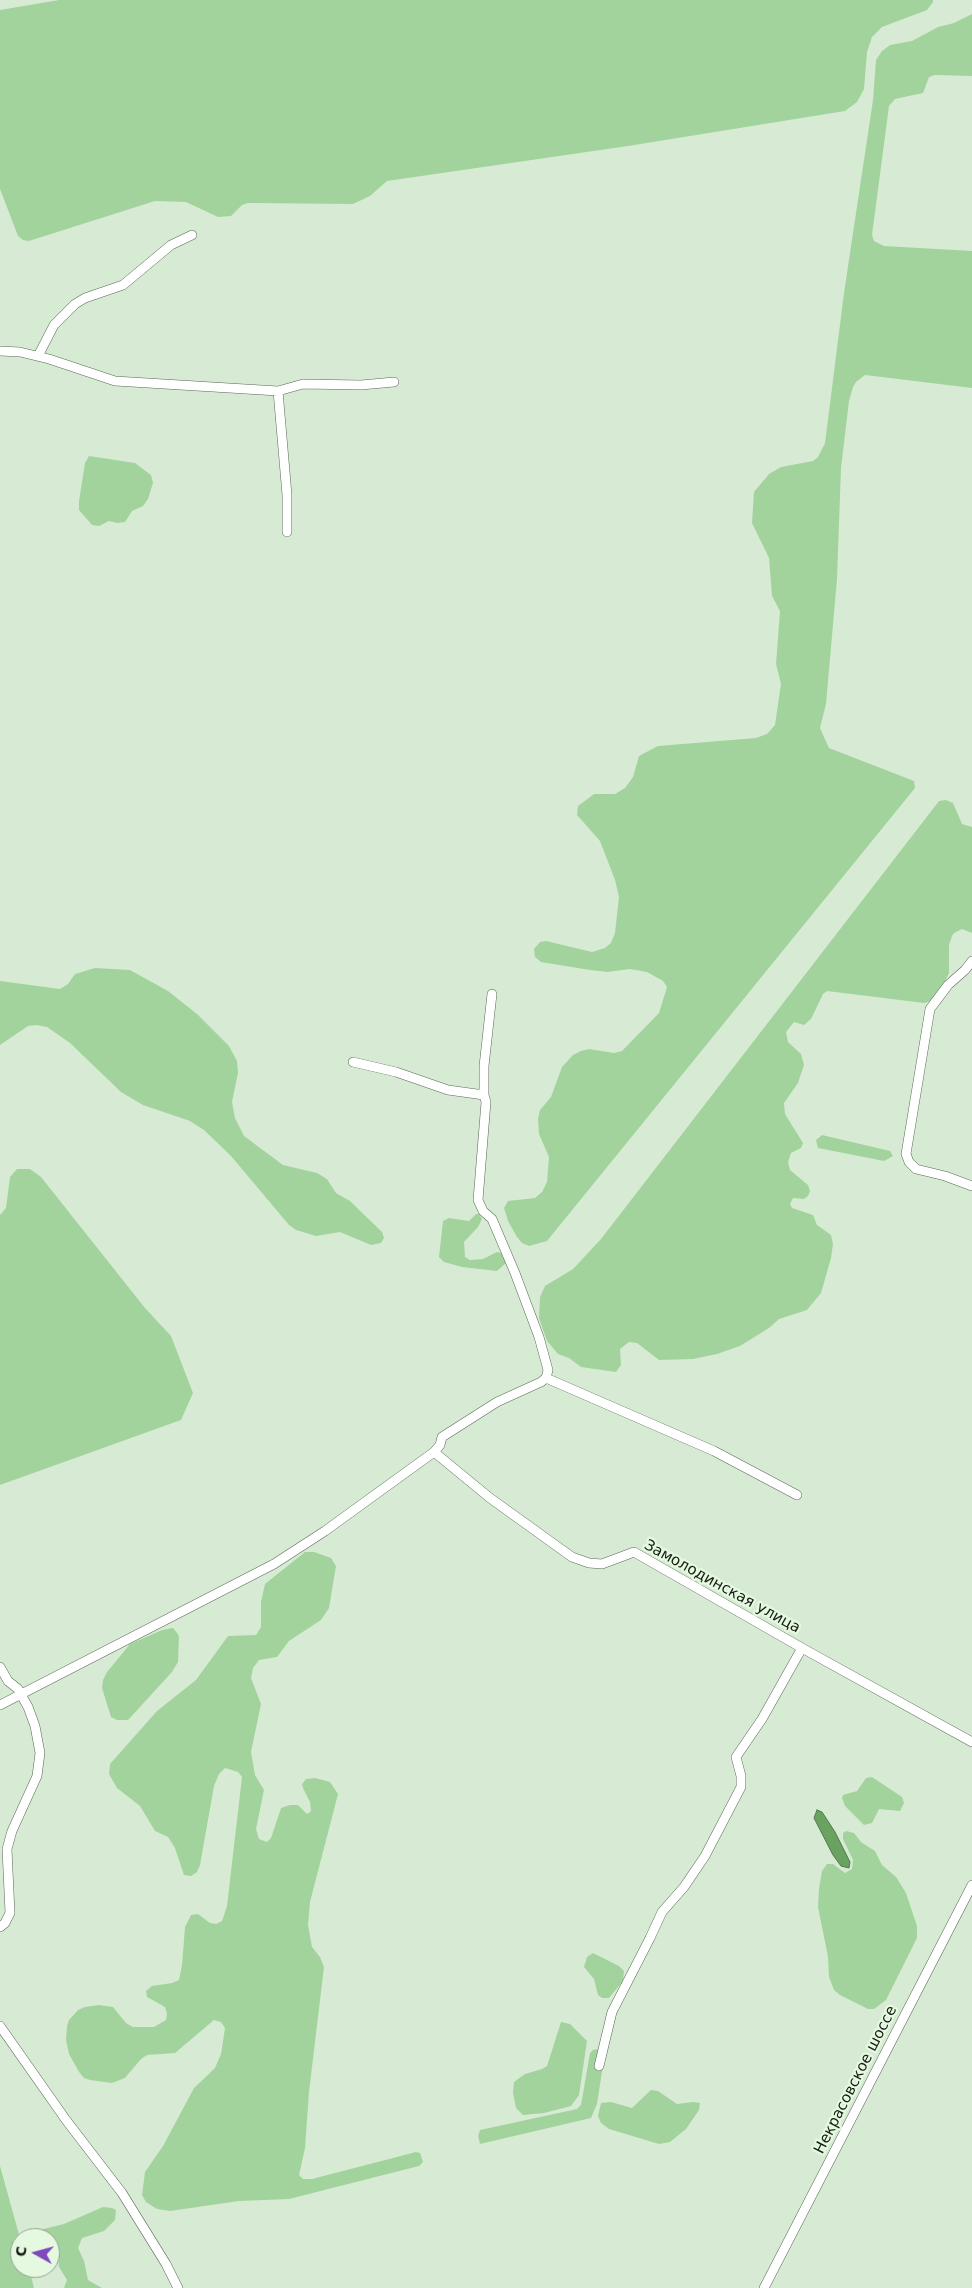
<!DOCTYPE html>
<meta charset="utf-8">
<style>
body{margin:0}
#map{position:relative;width:972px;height:2288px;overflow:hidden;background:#d7ebd4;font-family:"DejaVu Sans",sans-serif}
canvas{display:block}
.north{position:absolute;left:10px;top:2228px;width:50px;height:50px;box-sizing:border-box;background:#e5f9e1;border:1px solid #92a18f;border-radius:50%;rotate:277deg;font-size:14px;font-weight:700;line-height:20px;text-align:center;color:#151c14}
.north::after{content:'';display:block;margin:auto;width:18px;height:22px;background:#8147bd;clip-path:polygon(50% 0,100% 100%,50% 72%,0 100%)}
</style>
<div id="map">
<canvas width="972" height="2288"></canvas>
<div class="north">С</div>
</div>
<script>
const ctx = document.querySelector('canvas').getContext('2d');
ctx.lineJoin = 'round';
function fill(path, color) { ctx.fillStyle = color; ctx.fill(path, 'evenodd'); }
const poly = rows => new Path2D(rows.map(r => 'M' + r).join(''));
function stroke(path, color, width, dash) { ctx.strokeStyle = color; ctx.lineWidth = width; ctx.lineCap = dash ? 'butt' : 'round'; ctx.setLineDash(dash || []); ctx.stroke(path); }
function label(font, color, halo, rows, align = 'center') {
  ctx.font = font + ' "DejaVu Sans",sans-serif'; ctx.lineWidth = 4.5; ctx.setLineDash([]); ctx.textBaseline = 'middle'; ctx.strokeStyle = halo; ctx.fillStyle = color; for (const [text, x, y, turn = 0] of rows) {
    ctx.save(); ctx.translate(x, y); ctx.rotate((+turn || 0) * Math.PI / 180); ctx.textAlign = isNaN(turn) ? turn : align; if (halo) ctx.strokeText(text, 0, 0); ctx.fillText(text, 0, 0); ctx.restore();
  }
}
const green = poly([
 [59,0,933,0,933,2,927,10,882,27,872,37,867,52,864,89,857,102,845,111,628,146,387,181,370,196,353,204,248,203,242,205,231,216,218,217,186,202,155,201,29,241,23,240,18,236,0,189,0,10],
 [972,14,972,76,935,75,929,77,923,93,895,99,889,106,872,235,874,241,884,246,972,251,972,388,865,375,856,382,853,387,849,401,841,468,837,579,826,704,820,728,829,748,914,781,915,788,547,1241,529,1246,522,1243,517,1237,508,1221,504,1208,508,1201,535,1198,542,1192,547,1182,549,1157,539,1134,538,1119,540,1110,551,1097,562,1067,573,1055,581,1051,589,1049,614,1053,622,1051,659,1013,667,987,663,981,647,972,630,969,607,972,590,970,541,962,535,957,534,949,540,942,546,941,592,952,605,948,611,943,615,933,619,897,615,880,600,841,577,815,578,806,594,794,615,794,625,788,633,777,639,756,658,746,756,738,767,734,775,725,781,684,776,664,780,611,772,596,769,558,752,523,754,492,769,474,781,467,813,461,818,457,825,443,844,293,873,100,876,60,882,51,890,45,912,41,938,27,954,23],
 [89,456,135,463,151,475,153,483,148,499,143,506,132,511,125,522,117,523,109,521,99,526,92,525,79,510,79,501,85,463],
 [946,800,953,803,962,824,972,827,972,933,962,929,954,933,952,936,949,945,949,973,942,987,932,1001,924,1003,827,991,823,994,811,1019,804,1025,794,1022,786,1032,788,1042,801,1054,804,1065,798,1083,784,1103,785,1114,803,1143,801,1148,791,1153,788,1162,790,1170,808,1185,810,1191,808,1196,804,1199,793,1198,790,1204,792,1208,813,1215,817,1225,831,1235,833,1244,831,1258,821,1293,807,1310,779,1319,769,1328,740,1346,717,1354,693,1359,659,1360,637,1343,629,1342,620,1349,621,1365,616,1372,581,1367,569,1358,558,1354,547,1341,539,1318,540,1297,545,1286,573,1269,601,1239,939,801],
 [95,968,130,970,168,991,197,1014,229,1046,237,1061,238,1073,232,1102,235,1118,244,1136,283,1165,317,1173,327,1179,336,1193,350,1201,382,1232,384,1238,381,1243,371,1245,340,1232,316,1236,296,1230,289,1225,231,1156,204,1130,190,1121,143,1105,121,1092,70,1043,47,1027,36,1025,28,1026,0,1045,0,981,60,989,68,984,75,974],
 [822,1135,890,1151,893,1156,884,1161,818,1148,816,1140],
 [17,1169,30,1169,41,1177,145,1308,171,1336,193,1393,181,1420,0,1485,0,1215,6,1208,10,1177],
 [476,1214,479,1214,482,1219,478,1227,464,1242,465,1257,470,1260,483,1259,497,1252,502,1253,506,1263,497,1271,462,1267,444,1262,439,1257,443,1221,449,1218,469,1221],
 [305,1552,314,1552,331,1558,336,1566,329,1608,321,1620,289,1641,277,1657,259,1660,253,1668,251,1678,261,1704,251,1752,255,1775,264,1790,256,1829,259,1839,267,1842,271,1838,281,1808,290,1805,298,1805,307,1814,311,1811,310,1802,303,1788,302,1784,306,1779,315,1778,330,1782,338,1794,310,1902,308,1925,312,1947,320,1957,324,1967,309,2092,305,2148,299,2175,303,2179,312,2179,416,2152,420,2153,423,2162,419,2166,289,2199,239,2201,170,2211,157,2209,146,2202,142,2195,145,2172,163,2146,194,2088,215,2068,221,2054,225,2028,221,2022,214,2020,175,2053,147,2055,141,2059,125,2078,112,2083,90,2080,84,2078,79,2072,69,2054,66,2040,67,2026,69,2020,78,2010,85,2007,99,2005,113,2007,126,2023,133,2027,154,2027,166,2020,167,2014,165,2007,147,1997,146,1991,152,1986,172,1983,179,1980,182,1965,185,1927,191,1915,198,1914,210,1923,216,1924,222,1921,227,1906,242,1777,238,1772,225,1768,219,1774,214,1786,200,1865,197,1872,191,1876,184,1875,175,1848,168,1837,155,1831,140,1806,117,1788,109,1774,110,1764,157,1711,196,1680,228,1636,256,1635,261,1627,261,1602,265,1584],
 [173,1628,178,1634,179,1637,178,1662,172,1672,128,1720,117,1720,111,1717,102,1688,103,1680,107,1672,130,1644,162,1630],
 [872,1777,902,1797,904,1803,900,1811,879,1809,872,1823,864,1825,845,1806,842,1798,843,1795,857,1791,866,1778],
 [846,1831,854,1833,861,1842,875,1851,882,1865,896,1877,906,1893,917,1926,917,1938,886,2000,874,2009,868,2009,840,1995,834,1990,829,1977,828,1957,818,1907,819,1889,822,1871,827,1864,833,1864,845,1873,852,1869,853,1860,843,1839,843,1833],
 [593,1953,619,1966,624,1971,623,1981,609,1998,602,1998,598,1995,594,1979,584,1967,587,1957],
 [561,2022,570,2024,587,2041,579,2095,571,2106,544,2113,523,2115,516,2108,513,2093,514,2082,525,2074,542,2069,547,2066],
 [599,2049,603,2065,597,2104,591,2118,480,2144,478,2136,480,2130,577,2109,581,2105,590,2053,593,2050],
 [651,2090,658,2091,677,2104,693,2102,700,2103,699,2110,686,2129,670,2142,659,2144,609,2129,601,2123,598,2116,601,2103,611,2102,632,2108],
 [0,2166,20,2238,20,2268,29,2268,34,2288,0,2288],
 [103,2207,112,2208,116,2210,115,2220,104,2231,82,2238,78,2248,84,2261,88,2280,102,2288,64,2288,67,2280,59,2267,57,2252,50,2246,50,2238,29,2237,35,2231,64,2224]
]);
const water = poly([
 [817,1810,822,1812,835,1832,850,1862,849,1868,841,1866,833,1855,814,1818,817,1810]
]);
const minor = poly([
 [0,351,20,352,49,359,115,381,278,391,303,384,361,385,394,382],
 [38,356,54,325,75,304,85,298,123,285,171,245,192,235],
 [278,391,287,495,287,532],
 [972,961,965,970,948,985,930,1009,906,1154,909,1162,916,1169,945,1176,972,1186],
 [353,1062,396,1072,448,1090,484,1095],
 [546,1378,714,1451,797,1495],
 [434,1452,440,1445,442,1437,497,1402,541,1382,546,1378,548,1370,539,1337,515,1273,492,1219,483,1211,478,1200,486,1102,484,1095,484,1066,492,994],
 [0,1667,8,1681,18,1689,28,1707,35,1726,40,1753,37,1776,12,1831,7,1849,10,1913,5,1923,0,1927],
 [0,1705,274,1564,325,1531,434,1452,490,1498,572,1557,589,1563,602,1564,634,1552,802,1648,972,1742],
 [0,2026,66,2120,122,2193,166,2264,178,2288],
 [599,2066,612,2012,650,1938,662,1912,684,1887,705,1856,741,1787,741,1776,736,1757,762,1719,802,1648],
 [764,2288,972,1885]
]);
const streetNames = [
 ["Замолодинская улица",722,1587,29],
 ["Некрасовское шоссе",856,2080,-63]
];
fill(green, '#a3d39c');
fill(water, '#6aa262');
stroke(water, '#507a4b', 1);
stroke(minor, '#586955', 10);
stroke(minor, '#fff', 9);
label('15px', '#151c14', '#e5f9e1', streetNames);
</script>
